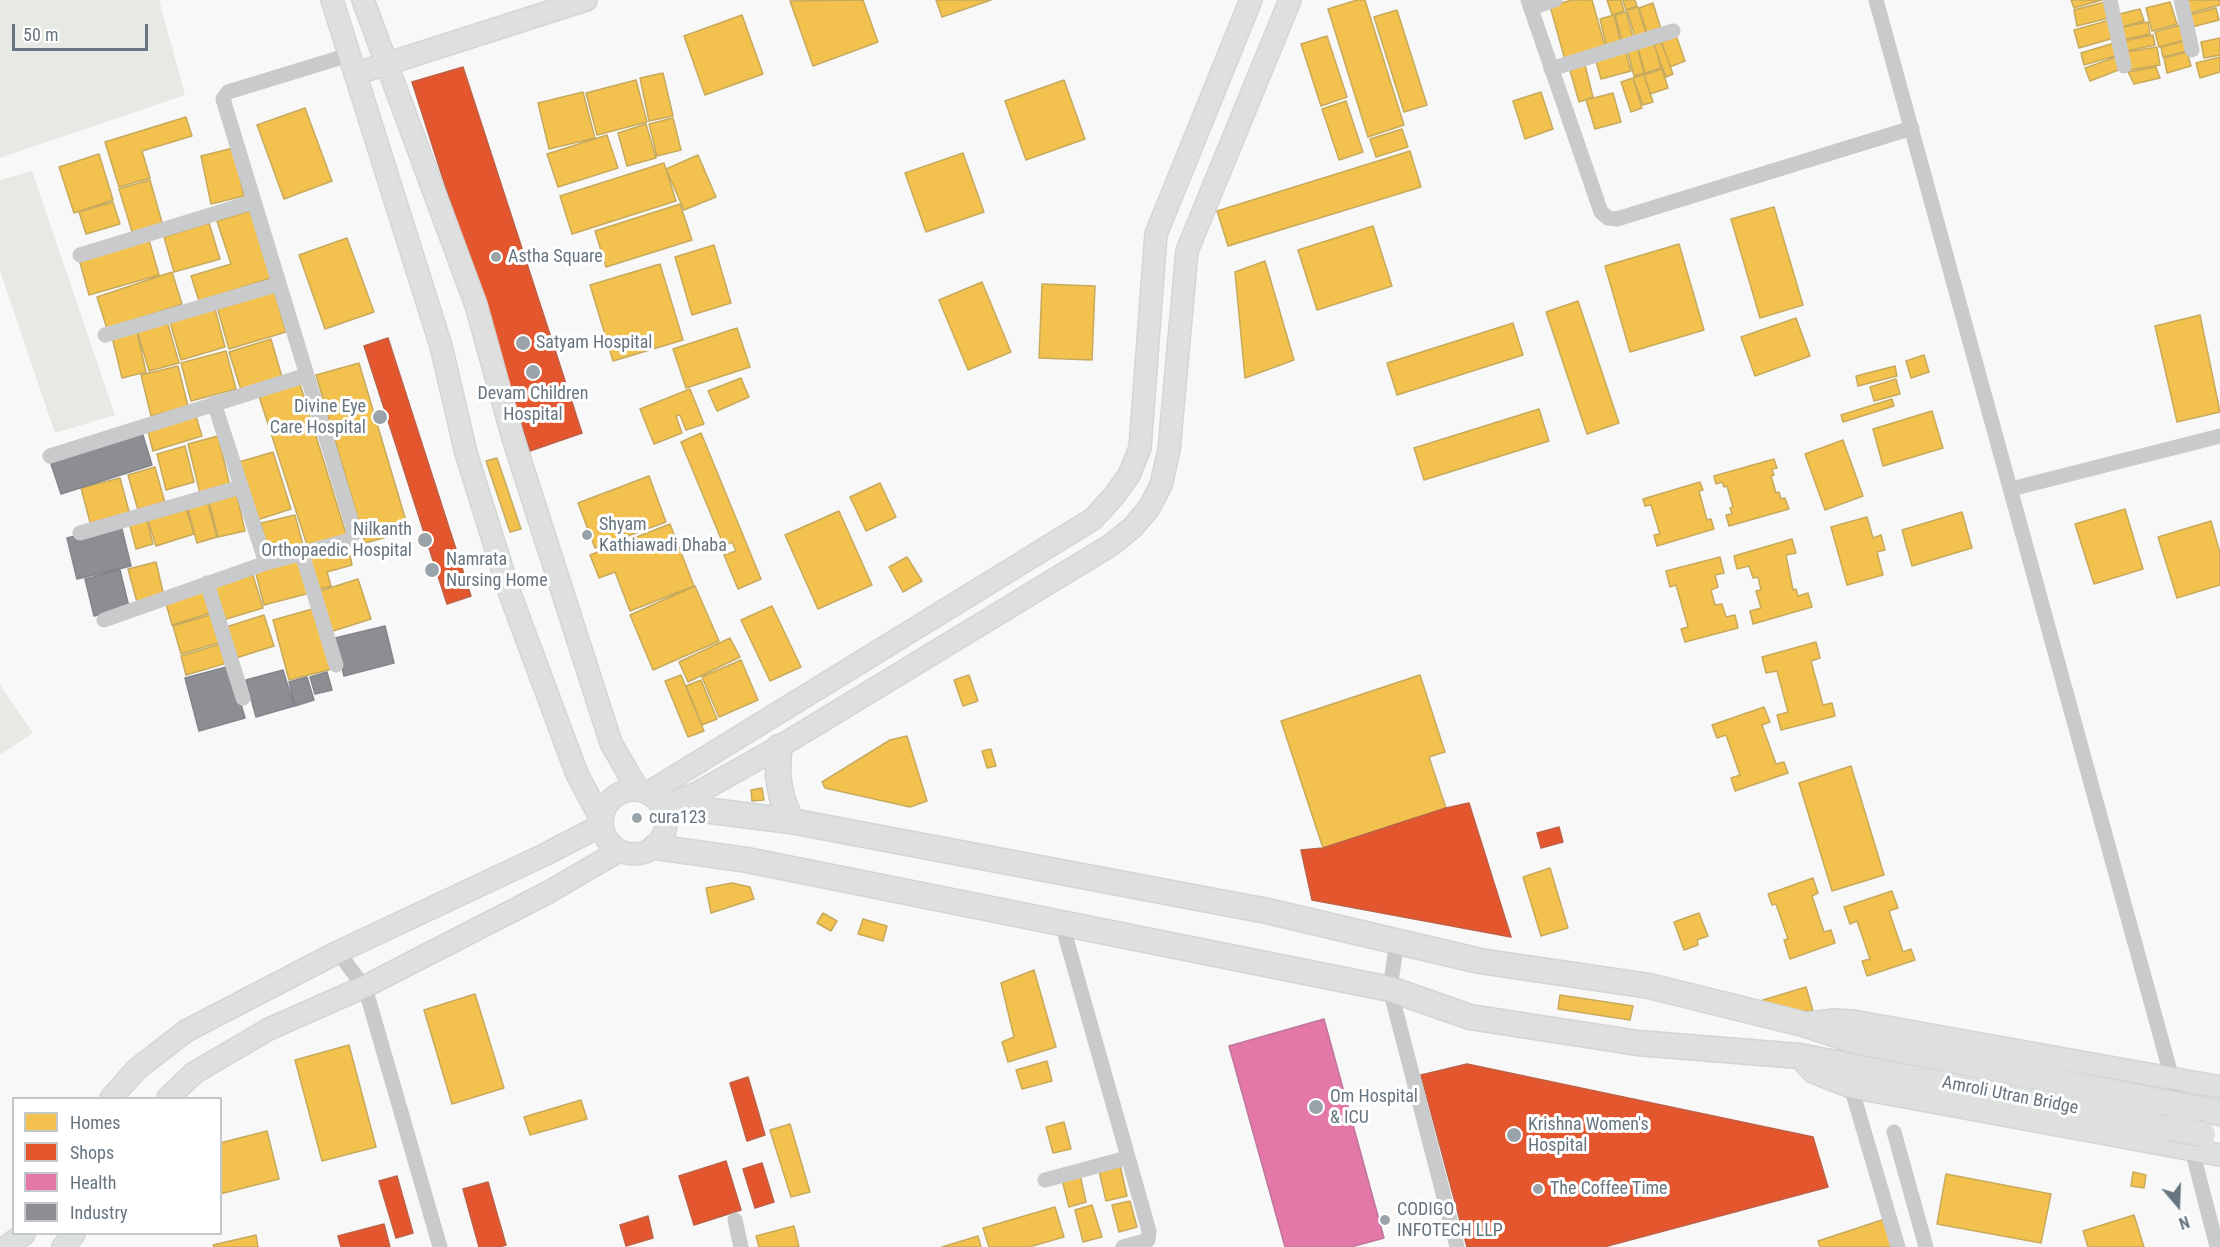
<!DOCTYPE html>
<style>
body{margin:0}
#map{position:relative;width:2220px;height:1247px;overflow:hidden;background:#f8f8f8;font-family:"Roboto Condensed",sans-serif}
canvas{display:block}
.legend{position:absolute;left:12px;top:1097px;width:210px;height:138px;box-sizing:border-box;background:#fff;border:2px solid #c2c8cc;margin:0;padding:8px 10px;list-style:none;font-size:18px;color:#66757f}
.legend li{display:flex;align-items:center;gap:12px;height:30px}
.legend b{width:30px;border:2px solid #c2c8cc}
.north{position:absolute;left:2148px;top:1175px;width:60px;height:60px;-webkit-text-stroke:4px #fff;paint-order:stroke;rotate:161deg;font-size:16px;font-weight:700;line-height:24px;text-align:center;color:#66757f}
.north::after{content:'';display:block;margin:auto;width:21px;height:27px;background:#66757f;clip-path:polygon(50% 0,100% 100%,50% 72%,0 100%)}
.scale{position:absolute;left:12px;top:24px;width:136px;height:27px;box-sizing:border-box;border:3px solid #66757f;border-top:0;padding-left:8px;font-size:18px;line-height:21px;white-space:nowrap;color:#66757f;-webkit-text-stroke:4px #fff;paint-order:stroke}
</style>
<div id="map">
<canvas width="2220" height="1247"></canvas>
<ul class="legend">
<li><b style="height:16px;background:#f2c14e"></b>Homes</li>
<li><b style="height:16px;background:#e4572e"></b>Shops</li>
<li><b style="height:16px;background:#e377a8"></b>Health</li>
<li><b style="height:16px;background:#8d8d92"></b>Industry</li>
</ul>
<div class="north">N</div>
<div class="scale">50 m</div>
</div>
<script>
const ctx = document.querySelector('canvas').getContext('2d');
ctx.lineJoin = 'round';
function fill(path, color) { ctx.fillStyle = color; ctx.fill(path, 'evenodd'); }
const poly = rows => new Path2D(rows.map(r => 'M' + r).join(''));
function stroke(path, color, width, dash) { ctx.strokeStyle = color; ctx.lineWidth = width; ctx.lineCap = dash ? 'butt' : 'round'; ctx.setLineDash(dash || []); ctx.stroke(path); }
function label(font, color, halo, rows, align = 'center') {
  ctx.font = font + ' "Roboto Condensed",sans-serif'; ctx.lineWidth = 6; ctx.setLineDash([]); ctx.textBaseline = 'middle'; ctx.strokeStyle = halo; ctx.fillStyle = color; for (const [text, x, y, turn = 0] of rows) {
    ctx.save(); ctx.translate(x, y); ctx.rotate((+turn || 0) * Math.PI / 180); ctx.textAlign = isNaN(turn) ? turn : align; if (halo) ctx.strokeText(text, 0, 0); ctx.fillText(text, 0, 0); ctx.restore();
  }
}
const green = poly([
 [0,0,159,0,185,95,0,158],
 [32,171,115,415,55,433,0,271,0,180],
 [0,685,33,733,0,755]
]);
const homes = poly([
 [863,0,878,42,813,66,790,1,863,0],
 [936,0,991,0,942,17,936,0],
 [1357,0,1365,0,1404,125,1368,137,1328,9,1357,0],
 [1572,0,1592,0,1606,50,1565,60,1550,6,1572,0],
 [1607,0,1621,0,1624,11,1612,15,1607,0],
 [1623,0,1635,0,1637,6,1626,10,1623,0],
 [2071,0,2102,0,2074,8,2071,0],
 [2187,0,2220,0,2220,5,2190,13,2187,0],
 [2105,2,2109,18,2077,26,2074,10,2105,2],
 [2170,2,2177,24,2152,31,2146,8,2170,2],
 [1653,3,1662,32,1648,36,1639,8,1653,3],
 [1638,7,1647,37,1636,40,1627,10,1638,7],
 [2216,8,2219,20,2192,27,2189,15,2216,8],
 [2140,9,2144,21,2118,28,2115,15,2140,9],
 [1397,10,1427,105,1404,112,1374,17,1397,10],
 [1626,12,1634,41,1623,44,1615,15,1626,12],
 [742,15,763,74,705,95,684,36,742,15],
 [1614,15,1621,44,1607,48,1600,19,1614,15],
 [2110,20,2114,38,2079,48,2074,30,2110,20],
 [2148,22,2150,34,2122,40,2119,28,2148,22],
 [2180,25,2184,40,2159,47,2155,32,2180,25],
 [1676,35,1685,61,1670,67,1661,40,1676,35],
 [2153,35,2155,45,2126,51,2124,41,2153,35],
 [1327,36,1347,97,1321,106,1301,44,1327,36],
 [2220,38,2220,55,2204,58,2201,42,2220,38],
 [2184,41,2187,51,2163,57,2161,47,2184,41],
 [1661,42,1673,74,1666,77,1654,45,1661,42],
 [1654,43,1661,68,1645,73,1638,48,1654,43],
 [2114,43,2118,55,2084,65,2081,53,2114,43],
 [1637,46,1644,73,1634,76,1627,49,1637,46],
 [2157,47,2160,65,2129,70,2127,52,2157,47],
 [1625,50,1631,71,1601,79,1595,58,1625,50],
 [2187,52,2191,66,2167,73,2164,58,2187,52],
 [2116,57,2121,69,2090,81,2085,68,2116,57],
 [2220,57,2220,72,2200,78,2196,63,2220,57],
 [1584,61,1593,97,1579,102,1569,67,1584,61],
 [2156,67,2160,78,2134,84,2128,72,2156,67],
 [1662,69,1668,88,1650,94,1644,75,1662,69],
 [663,73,673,116,649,121,640,78,663,73],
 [1644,74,1653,102,1643,105,1633,78,1644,74],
 [1633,78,1642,108,1631,112,1621,82,1633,78],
 [636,80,647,122,597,135,586,93,636,80],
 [1064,80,1085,139,1026,160,1005,101,1064,80],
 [583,92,595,138,549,149,538,103,583,92],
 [1541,92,1553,129,1525,139,1513,101,1541,92],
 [1613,93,1621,122,1595,129,1586,100,1613,93],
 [1346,101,1363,152,1339,160,1322,109,1346,101],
 [305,108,332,181,284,199,257,125,305,108],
 [186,117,192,136,142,151,150,178,119,187,105,142,186,117],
 [673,118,681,150,657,156,649,124,673,118],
 [646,124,656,158,627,166,618,133,646,124],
 [1402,129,1408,147,1376,157,1370,139,1402,129],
 [607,135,618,168,558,187,547,154,607,135],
 [233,148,244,196,211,204,201,156,233,148],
 [1410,151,1421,187,1228,246,1217,211,1410,151],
 [963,153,984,212,926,232,905,173,963,153],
 [99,154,113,200,74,213,59,167,99,154],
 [698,155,716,197,684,210,666,169,698,155],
 [664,163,676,201,572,234,560,196,664,163],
 [150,180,163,226,133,235,119,189,150,180],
 [113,202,120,224,86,234,79,212,113,202],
 [680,204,692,240,606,267,595,231,680,204],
 [1774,207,1803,305,1760,318,1731,219,1774,207],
 [250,211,271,278,199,301,191,276,231,264,217,221,250,211],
 [209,223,220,259,174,272,164,237,209,223],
 [1373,226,1392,286,1317,310,1298,250,1373,226],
 [347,238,374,312,325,329,299,255,347,238],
 [149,240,159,275,89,295,79,259,149,240],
 [1679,244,1704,330,1630,352,1605,266,1679,244],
 [714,245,731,303,692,315,675,257,714,245],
 [1265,261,1294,360,1245,378,1235,272,1265,261],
 [660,264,683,340,613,361,590,285,660,264],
 [172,272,182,304,107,329,97,297,172,272],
 [982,282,1011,352,968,370,939,300,982,282],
 [1042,284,1095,286,1092,360,1039,358,1042,284],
 [274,291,286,332,229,349,217,307,274,291],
 [1578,301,1619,423,1587,434,1546,312,1578,301],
 [215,309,225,347,181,360,170,322,215,309],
 [2200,315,2220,412,2177,422,2155,326,2200,315],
 [1796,318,1810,356,1755,376,1741,337,1796,318],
 [167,321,179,363,149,371,137,330,167,321],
 [1513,323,1523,355,1397,395,1387,363,1513,323],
 [737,328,750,367,686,388,673,349,737,328],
 [137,332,146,372,122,378,112,337,137,332],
 [271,339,282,377,241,390,229,352,271,339],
 [226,351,236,389,191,401,181,363,226,351],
 [1924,355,1929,372,1911,378,1906,361,1924,355],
 [359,363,409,531,365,543,316,375,359,363],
 [178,366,188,406,151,416,141,375,178,366],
 [1895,366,1897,376,1858,386,1856,376,1895,366],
 [741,378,749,397,717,411,708,391,741,378],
 [1896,379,1900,394,1874,401,1870,387,1896,379],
 [299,381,347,537,308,548,258,393,299,381],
 [690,389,704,424,686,430,680,415,676,416,682,433,654,444,640,409,690,389],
 [1892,399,1894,406,1843,422,1841,415,1892,399],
 [1539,409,1549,441,1424,480,1414,448,1539,409],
 [1932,411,1943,448,1883,466,1873,429,1932,411],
 [195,413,202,436,153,451,147,428,195,413],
 [701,433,761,579,738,589,724,555,736,551,732,542,724,546,681,442,701,433],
 [218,436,230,486,200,493,188,444,218,436],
 [1843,440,1863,496,1825,510,1805,454,1843,440],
 [185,446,194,482,166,490,157,454,185,446],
 [273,452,291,509,257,520,239,462,273,452],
 [497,458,521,529,510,532,486,461,497,458],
 [1774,459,1777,468,1772,469,1774,475,1771,476,1776,493,1779,492,1781,499,1785,498,1789,509,1729,526,1726,515,1732,514,1730,508,1733,507,1727,486,1724,487,1722,482,1716,484,1714,476,1774,459],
 [155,467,165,503,138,510,128,475,155,467],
 [649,476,666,522,595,548,578,503,649,476],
 [120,478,130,515,91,526,81,488,120,478],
 [1700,482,1703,490,1699,491,1707,520,1711,519,1714,529,1657,546,1654,535,1660,534,1651,505,1645,506,1643,499,1700,482],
 [880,483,896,517,866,531,850,497,880,483],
 [236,492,245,531,218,537,208,498,236,492],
 [207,501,217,537,197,543,187,506,207,501],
 [185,505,194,534,156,546,147,517,185,505],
 [2125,509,2143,569,2094,584,2075,524,2125,509],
 [839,511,872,585,818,609,785,535,839,511],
 [1962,512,1972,548,1912,566,1902,530,1962,512],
 [295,515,304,549,269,557,261,523,295,515],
 [146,517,153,544,136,549,129,522,146,517],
 [1867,517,1873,538,1881,535,1885,550,1877,552,1883,575,1847,585,1831,527,1867,517],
 [2211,521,2220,553,2220,585,2177,598,2158,537,2211,521],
 [670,524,694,586,630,611,615,572,599,578,590,555,670,524],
 [1792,539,1796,553,1786,555,1793,590,1796,589,1798,596,1808,593,1812,607,1753,624,1750,611,1761,608,1756,591,1761,590,1758,577,1753,578,1749,566,1737,569,1734,556,1792,539],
 [349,549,352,565,327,572,331,586,316,590,308,559,349,549],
 [907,557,922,581,903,592,889,567,907,557],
 [1720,557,1724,573,1715,575,1718,587,1711,590,1715,605,1722,604,1726,617,1735,615,1738,628,1685,642,1681,629,1688,627,1676,585,1670,587,1666,571,1720,557],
 [300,558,310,593,264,605,255,570,300,558],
 [156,562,164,596,137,602,128,569,156,562],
 [252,572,263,608,223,620,212,584,252,572],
 [358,579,371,619,330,632,317,592,358,579],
 [695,586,719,641,653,670,630,615,695,586],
 [205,587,213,612,172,625,165,600,205,587],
 [772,606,801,667,770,681,741,620,772,606],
 [316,608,332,669,289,680,273,620,316,608],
 [213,614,221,642,181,654,173,626,213,614],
 [264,615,274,646,236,658,226,627,264,615],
 [730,638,740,657,688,682,679,662,730,638],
 [1816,642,1820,658,1811,661,1823,705,1832,703,1835,716,1781,730,1777,715,1788,712,1777,671,1766,673,1762,657,1816,642],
 [221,644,227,663,186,675,181,656,221,644],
 [741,660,758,700,719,717,702,677,741,660],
 [681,675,704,731,688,737,665,681,681,675],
 [969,675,978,701,963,706,954,680,969,675],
 [1420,675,1445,752,1429,757,1446,808,1323,848,1281,721,1420,675],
 [701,680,717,719,702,725,686,686,701,680],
 [1764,707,1770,722,1762,725,1776,764,1784,762,1788,773,1735,791,1731,778,1740,775,1726,735,1717,738,1712,725,1764,707],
 [907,736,927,801,910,807,825,788,822,782,890,740,907,736],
 [991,749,996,766,987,768,982,751,991,749],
 [1851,766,1884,875,1832,891,1799,783,1851,766],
 [762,788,764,800,752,801,751,790,762,788],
 [1550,868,1568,928,1541,936,1523,877,1550,868],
 [1813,878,1818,893,1812,896,1824,932,1831,930,1835,943,1790,959,1784,940,1788,939,1776,904,1772,905,1768,894,1813,878],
 [732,883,750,887,754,899,711,913,706,888,732,883],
 [1892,891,1898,908,1889,911,1903,952,1911,949,1915,960,1867,976,1862,961,1870,959,1857,921,1850,924,1844,907,1892,891],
 [823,913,837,921,831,931,817,923,823,913],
 [1699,913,1708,936,1697,940,1698,945,1684,950,1674,922,1699,913],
 [863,919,887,926,883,941,858,934,863,919],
 [1034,970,1056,1047,1008,1062,1002,1042,1014,1037,1001,983,1034,970],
 [1806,987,1813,1011,1766,1012,1763,1000,1806,987],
 [475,994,504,1088,452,1104,424,1010,475,994],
 [1560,995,1633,1006,1630,1020,1558,1009,1560,995],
 [349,1045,376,1147,322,1161,295,1060,349,1045],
 [1047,1061,1052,1081,1022,1089,1016,1070,1047,1061],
 [581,1100,587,1119,530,1135,524,1117,581,1100],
 [1064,1122,1071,1149,1053,1153,1046,1127,1064,1122],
 [790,1124,810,1192,791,1197,770,1130,790,1124],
 [267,1131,279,1179,220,1194,220,1143,267,1131],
 [1120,1165,1127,1196,1106,1201,1099,1171,1120,1165],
 [2133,1172,2146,1175,2144,1188,2131,1186,2133,1172],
 [1946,1174,2051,1194,2041,1243,1937,1224,1946,1174],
 [1080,1175,1086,1202,1069,1207,1062,1180,1080,1175],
 [1130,1201,1137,1227,1119,1232,1112,1205,1130,1201],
 [1092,1205,1102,1237,1083,1242,1075,1210,1092,1205],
 [1055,1207,1064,1237,1029,1247,989,1247,983,1228,1055,1207],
 [2134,1215,2144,1247,2088,1247,2083,1231,2134,1215],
 [1885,1219,1894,1247,1820,1247,1818,1241,1885,1219],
 [794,1226,799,1247,759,1247,756,1236,794,1226],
 [256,1235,258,1247,214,1247,213,1245,256,1235],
 [978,1236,981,1247,942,1247,978,1236]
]);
const shops = poly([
 [463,67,582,433,530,451,412,82,463,67],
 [388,338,471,596,447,604,364,346,388,338],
 [1469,803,1511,937,1312,900,1301,850,1323,848,1446,808,1469,803],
 [1559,827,1563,842,1541,848,1537,833,1559,827],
 [1467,1064,1813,1137,1828,1187,1604,1247,1467,1247,1421,1075,1467,1064],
 [748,1077,765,1135,747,1141,730,1083,748,1077],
 [726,1161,741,1210,694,1225,679,1176,726,1161],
 [762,1163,774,1202,755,1208,743,1169,762,1163],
 [397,1176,413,1233,396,1238,379,1181,397,1176],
 [488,1182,506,1245,499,1247,479,1247,463,1189,488,1182],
 [648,1216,653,1238,626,1246,620,1225,648,1216],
 [384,1224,390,1247,341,1247,338,1236,384,1224]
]);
const health = poly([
 [1324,1019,1384,1238,1351,1247,1285,1247,1229,1046,1324,1019]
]);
const industry = poly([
 [142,432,152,465,61,494,50,461,142,432],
 [121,525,131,566,77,579,67,538,121,525],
 [120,570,129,607,94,616,85,579,120,570],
 [385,626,394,663,344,676,335,638,385,626],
 [230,666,245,718,199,731,185,678,230,666],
 [283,670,294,706,256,717,246,680,283,670],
 [327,672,332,690,315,694,310,677,327,672],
 [307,677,314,700,295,706,289,682,307,677]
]);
const street = poly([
 [1528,0,1601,212,1608,218,1617,219,1912,128],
 [1876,0,2181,1111],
 [2110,0,2124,66],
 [2181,0,2192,50],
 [1531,8,1555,0],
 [1551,69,1673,31],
 [80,255,253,202],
 [105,335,279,284],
 [214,403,266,563],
 [50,456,307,375],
 [2011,489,2220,436],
 [80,533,241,487],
 [302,554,336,665],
 [207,583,243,698],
 [104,620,266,563,350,540,353,535,353,527,223,99,228,92,349,55],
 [1062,924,1149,1231,1148,1240,1123,1247],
 [1397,941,1390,989,1457,1247],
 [338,952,364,987,369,1001,440,1247],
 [1851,1087,1898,1247],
 [1894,1132,1926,1247],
 [2190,1142,2217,1247],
 [1045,1180,1127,1158],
 [735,1220,741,1247]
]);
const secondary = poly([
 [332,0,441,346,466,453,510,594,577,774,602,821],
 [363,0,476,305,513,438,611,743,638,790],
 [355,74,586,0],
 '602 822a32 32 0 1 1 64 0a32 32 0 1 1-64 0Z',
 [648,793,1093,519,1114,496,1129,475,1140,448,1156,234,1251,0],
 [663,807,699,792,779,747,1111,545,1133,527,1149,508,1161,485,1169,450,1187,251,1290,0],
 [1803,1024,1834,1020,1853,1021,2220,1087],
 [1799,1056,1813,1072,1851,1087,2220,1155],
 [111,1098,137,1069,186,1031,338,952,544,855,602,825],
 [168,1098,194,1073,269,1029,364,987,547,893,619,851],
 [6,1247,24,1234],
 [63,1247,74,1234]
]);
const primary = poly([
 [779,747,778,776,782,798,791,821],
 [665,811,688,808,791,821,1267,911,1480,961,1649,986,1803,1024,1855,1041,2163,1102],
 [655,847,747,860,1390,989,1470,1017,1638,1043,1799,1056,2171,1128],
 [2195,1108,2220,1113]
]);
const primaryBridge = poly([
 [2163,1102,2195,1108],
 [2171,1128,2203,1134]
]);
const markers = [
 [496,257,6,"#99a3a9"],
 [523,343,8,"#99a3a9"],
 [533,372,8,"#99a3a9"],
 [380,417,8,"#99a3a9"],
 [587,535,6,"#99a3a9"],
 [425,540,8,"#99a3a9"],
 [432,570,8,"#99a3a9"],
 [637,818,6,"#99a3a9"],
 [1316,1107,8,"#99a3a9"],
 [1514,1135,8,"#99a3a9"],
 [1538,1189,6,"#99a3a9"],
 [1385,1220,6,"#99a3a9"]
];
const poiNames = [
 ["Astha Square",508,257],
 ["Satyam Hospital",536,343],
 ["Devam Children",533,394,"center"],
 ["Hospital",533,415,"center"],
 ["Divine Eye",366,407,"right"],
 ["Care Hospital",366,428,"right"],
 ["Shyam",599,525],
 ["Kathiawadi Dhaba",599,546],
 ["Nilkanth",412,530,"right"],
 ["Orthopaedic Hospital",412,551,"right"],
 ["Namrata",446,560],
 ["Nursing Home",446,581],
 ["cura123",649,818],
 ["Om Hospital",1330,1097],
 ["& ICU",1330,1118],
 ["Krishna Women's",1528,1125],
 ["Hospital",1528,1146],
 ["The Coffee Time",1550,1189],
 ["CODIGO",1397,1210],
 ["INFOTECH LLP",1397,1231]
];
const streetNames = [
 ["Amroli Utran Bridge",2010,1096,11]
];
fill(green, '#e7e9e5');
fill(homes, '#f2c14e');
stroke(homes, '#c8aa5d', 1.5);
fill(shops, '#e4572e');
stroke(shops, '#be6046', 1.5);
fill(health, '#e377a8');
stroke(health, '#be769c', 1.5);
fill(industry, '#8d8d92');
stroke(industry, '#81868c', 1.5);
stroke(secondary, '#d4d5d6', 24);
stroke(primary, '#d3d4d5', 27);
stroke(street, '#c9cacb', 15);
stroke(secondary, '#dedfdf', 21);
stroke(primary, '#dedfdf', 24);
stroke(primaryBridge, '#d3d4d5', 27, []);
stroke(primaryBridge, '#dedfdf', 24);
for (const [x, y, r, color] of markers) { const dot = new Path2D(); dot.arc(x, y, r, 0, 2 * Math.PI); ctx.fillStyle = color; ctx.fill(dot); stroke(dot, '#fff', 2); }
label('18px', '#66757f', '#fff', poiNames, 'left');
label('18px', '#66757f', '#fff', streetNames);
</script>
